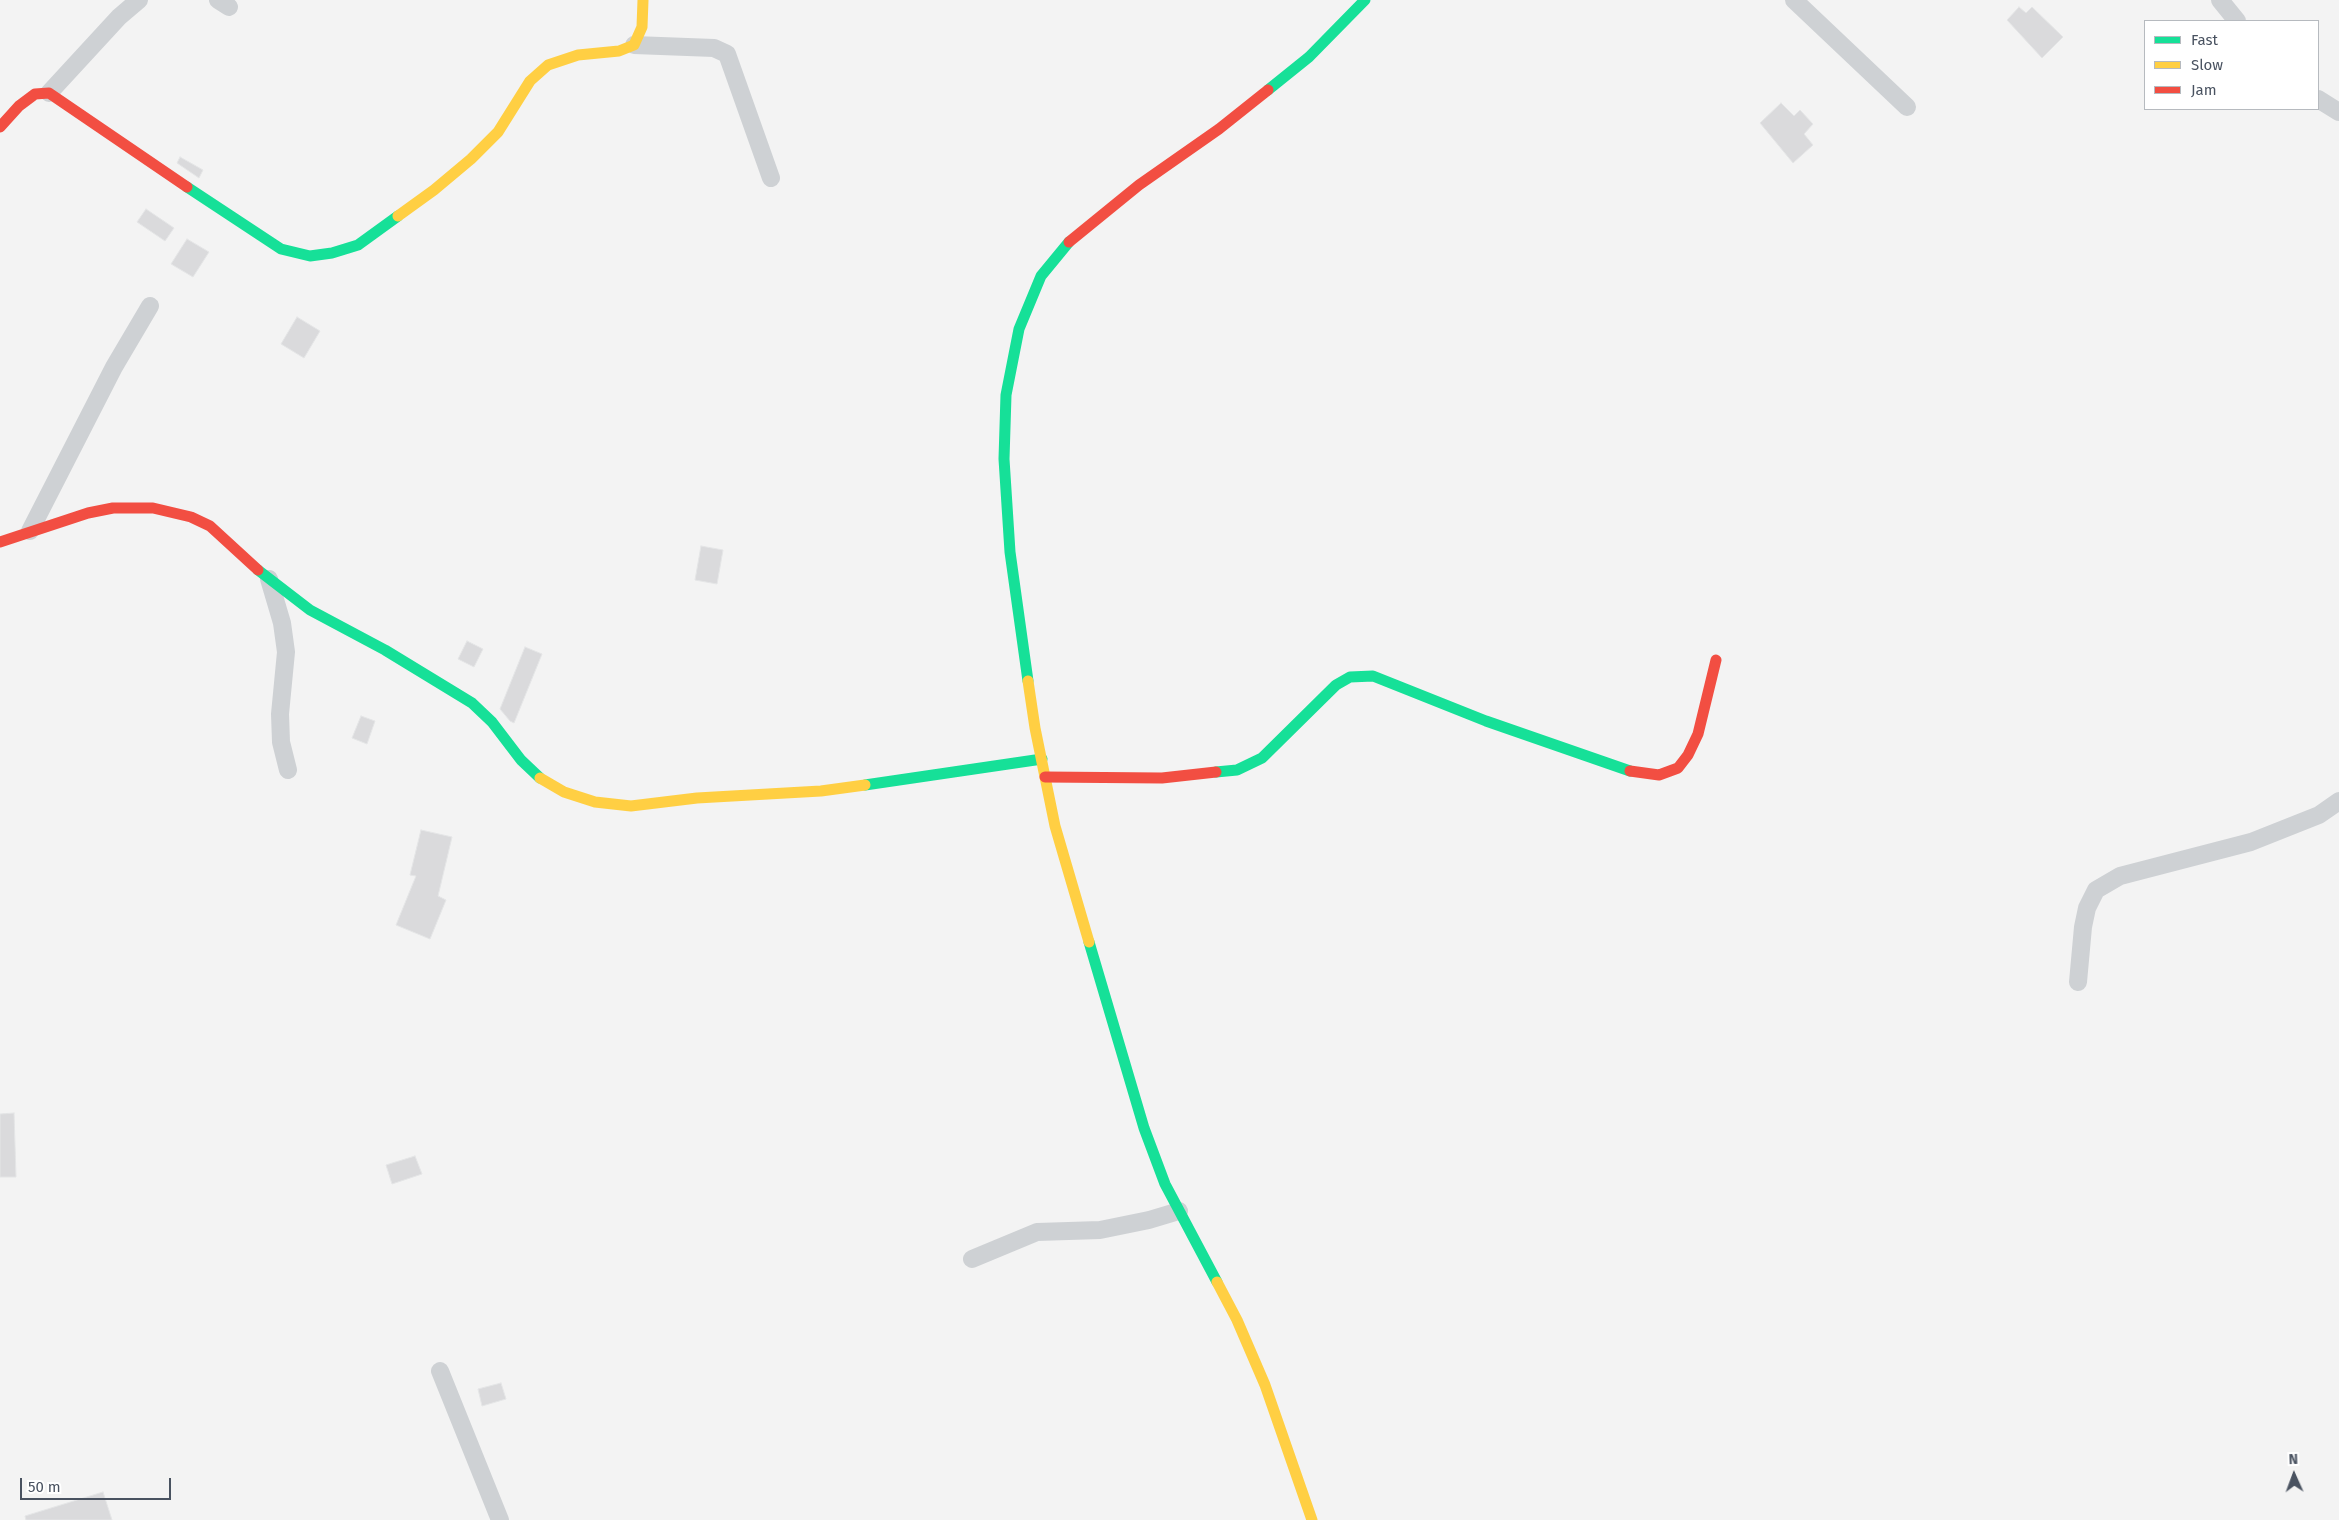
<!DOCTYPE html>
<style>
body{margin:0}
#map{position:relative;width:2339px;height:1520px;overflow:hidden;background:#f3f3f3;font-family:"Fira Sans",sans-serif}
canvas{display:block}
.legend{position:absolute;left:2144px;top:20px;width:175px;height:90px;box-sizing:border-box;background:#fff;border:1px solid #b6babf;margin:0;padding:6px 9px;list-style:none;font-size:15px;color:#495260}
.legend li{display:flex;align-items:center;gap:10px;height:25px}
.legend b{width:25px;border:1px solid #b6babf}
.north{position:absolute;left:2269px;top:1450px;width:50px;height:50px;-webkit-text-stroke:4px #fff;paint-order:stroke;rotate:358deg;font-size:14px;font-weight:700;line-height:20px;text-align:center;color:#495260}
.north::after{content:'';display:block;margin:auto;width:18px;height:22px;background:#495260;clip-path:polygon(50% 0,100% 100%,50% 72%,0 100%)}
.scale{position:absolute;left:20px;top:1478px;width:151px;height:22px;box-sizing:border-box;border:2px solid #495260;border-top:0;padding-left:6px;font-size:15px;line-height:18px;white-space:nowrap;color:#495260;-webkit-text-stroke:4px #fff;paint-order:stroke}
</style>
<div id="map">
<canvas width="2339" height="1520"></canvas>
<ul class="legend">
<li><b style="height:6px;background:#16e098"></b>Fast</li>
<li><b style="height:6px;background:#ffcf43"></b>Slow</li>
<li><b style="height:6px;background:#f24e42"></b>Jam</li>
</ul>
<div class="north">N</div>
<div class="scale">50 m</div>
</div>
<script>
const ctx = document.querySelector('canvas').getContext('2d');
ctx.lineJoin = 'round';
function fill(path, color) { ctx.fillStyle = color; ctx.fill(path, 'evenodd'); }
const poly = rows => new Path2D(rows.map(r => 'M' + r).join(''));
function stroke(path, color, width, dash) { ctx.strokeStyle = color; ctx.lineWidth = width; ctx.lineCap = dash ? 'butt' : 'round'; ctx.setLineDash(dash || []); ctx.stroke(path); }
const building = poly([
 [2019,7,2026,13,2032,7,2063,37,2042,58,2007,20,2019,7],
 [1781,103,1794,116,1800,110,1813,124,1804,134,1813,145,1793,163,1760,123,1781,103],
 [180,157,203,170,199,178,177,163,180,157],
 [146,209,174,228,165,241,137,222,146,209],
 [187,239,209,252,193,277,171,264,187,239],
 [297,317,320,331,304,358,281,344,297,317],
 [701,546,723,550,717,584,695,580,701,546],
 [467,641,483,649,474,667,458,659,467,641],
 [525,647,542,654,514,723,510,721,500,709,525,647],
 [361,716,375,721,367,744,352,738,361,716],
 [421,830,452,837,438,896,446,900,430,939,396,925,416,876,410,875,421,830],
 [14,1113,16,1177,0,1177,0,1114,14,1113],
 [415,1156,422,1174,392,1184,386,1165,415,1156],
 [501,1383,506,1399,482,1406,478,1389,501,1383],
 [103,1492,112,1520,26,1520,25,1516,103,1492]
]);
const street = poly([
 [218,0,229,7],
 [1794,0,1907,107],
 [2220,0,2237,21],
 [634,45,714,48,727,54,771,178],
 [49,93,119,17,139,0],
 [2318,99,2339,112],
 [30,531,114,367,150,306],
 [269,579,282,623,286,652,280,714,281,742,288,770],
 [2078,982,2083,927,2087,908,2096,890,2120,876,2251,842,2319,815,2339,801],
 [972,1259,1037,1232,1100,1230,1149,1220,1179,1211],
 [440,1371,500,1520]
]);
const fast = poly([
 [1268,90,1309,57,1365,0],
 [187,187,281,249,310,256,332,253,358,245,398,216],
 [258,570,310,610,385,650,472,703,492,722,521,760,540,778],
 [1028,681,1010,552,1004,459,1006,395,1019,329,1041,276,1069,242],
 [1216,772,1237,770,1262,758,1336,685,1350,677,1373,676,1486,721,1630,771],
 [865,785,1042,759],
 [1089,942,1144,1128,1165,1184,1217,1282]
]);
const slow = poly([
 [398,216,434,190,471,159,498,132,530,81,548,65,578,55,619,51,634,45,642,27,643,0],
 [1028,681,1035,728,1055,826,1089,942],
 [540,778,564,792,595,802,631,806,697,798,821,791,865,785],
 [1217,1282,1237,1320,1265,1385,1312,1520]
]);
const jam = poly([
 [0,127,19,106,35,94,49,93,187,187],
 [1069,242,1139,185,1219,129,1268,90],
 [0,542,88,513,113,508,153,508,191,517,210,526,258,570],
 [1630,771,1659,775,1678,768,1688,755,1698,734,1716,660],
 [1045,777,1162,778,1216,772]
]);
fill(building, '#dadadc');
stroke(building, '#e4e5e6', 1);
stroke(street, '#ced1d4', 18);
stroke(fast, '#16e098', 11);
stroke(slow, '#ffcf43', 11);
stroke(jam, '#f24e42', 11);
</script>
